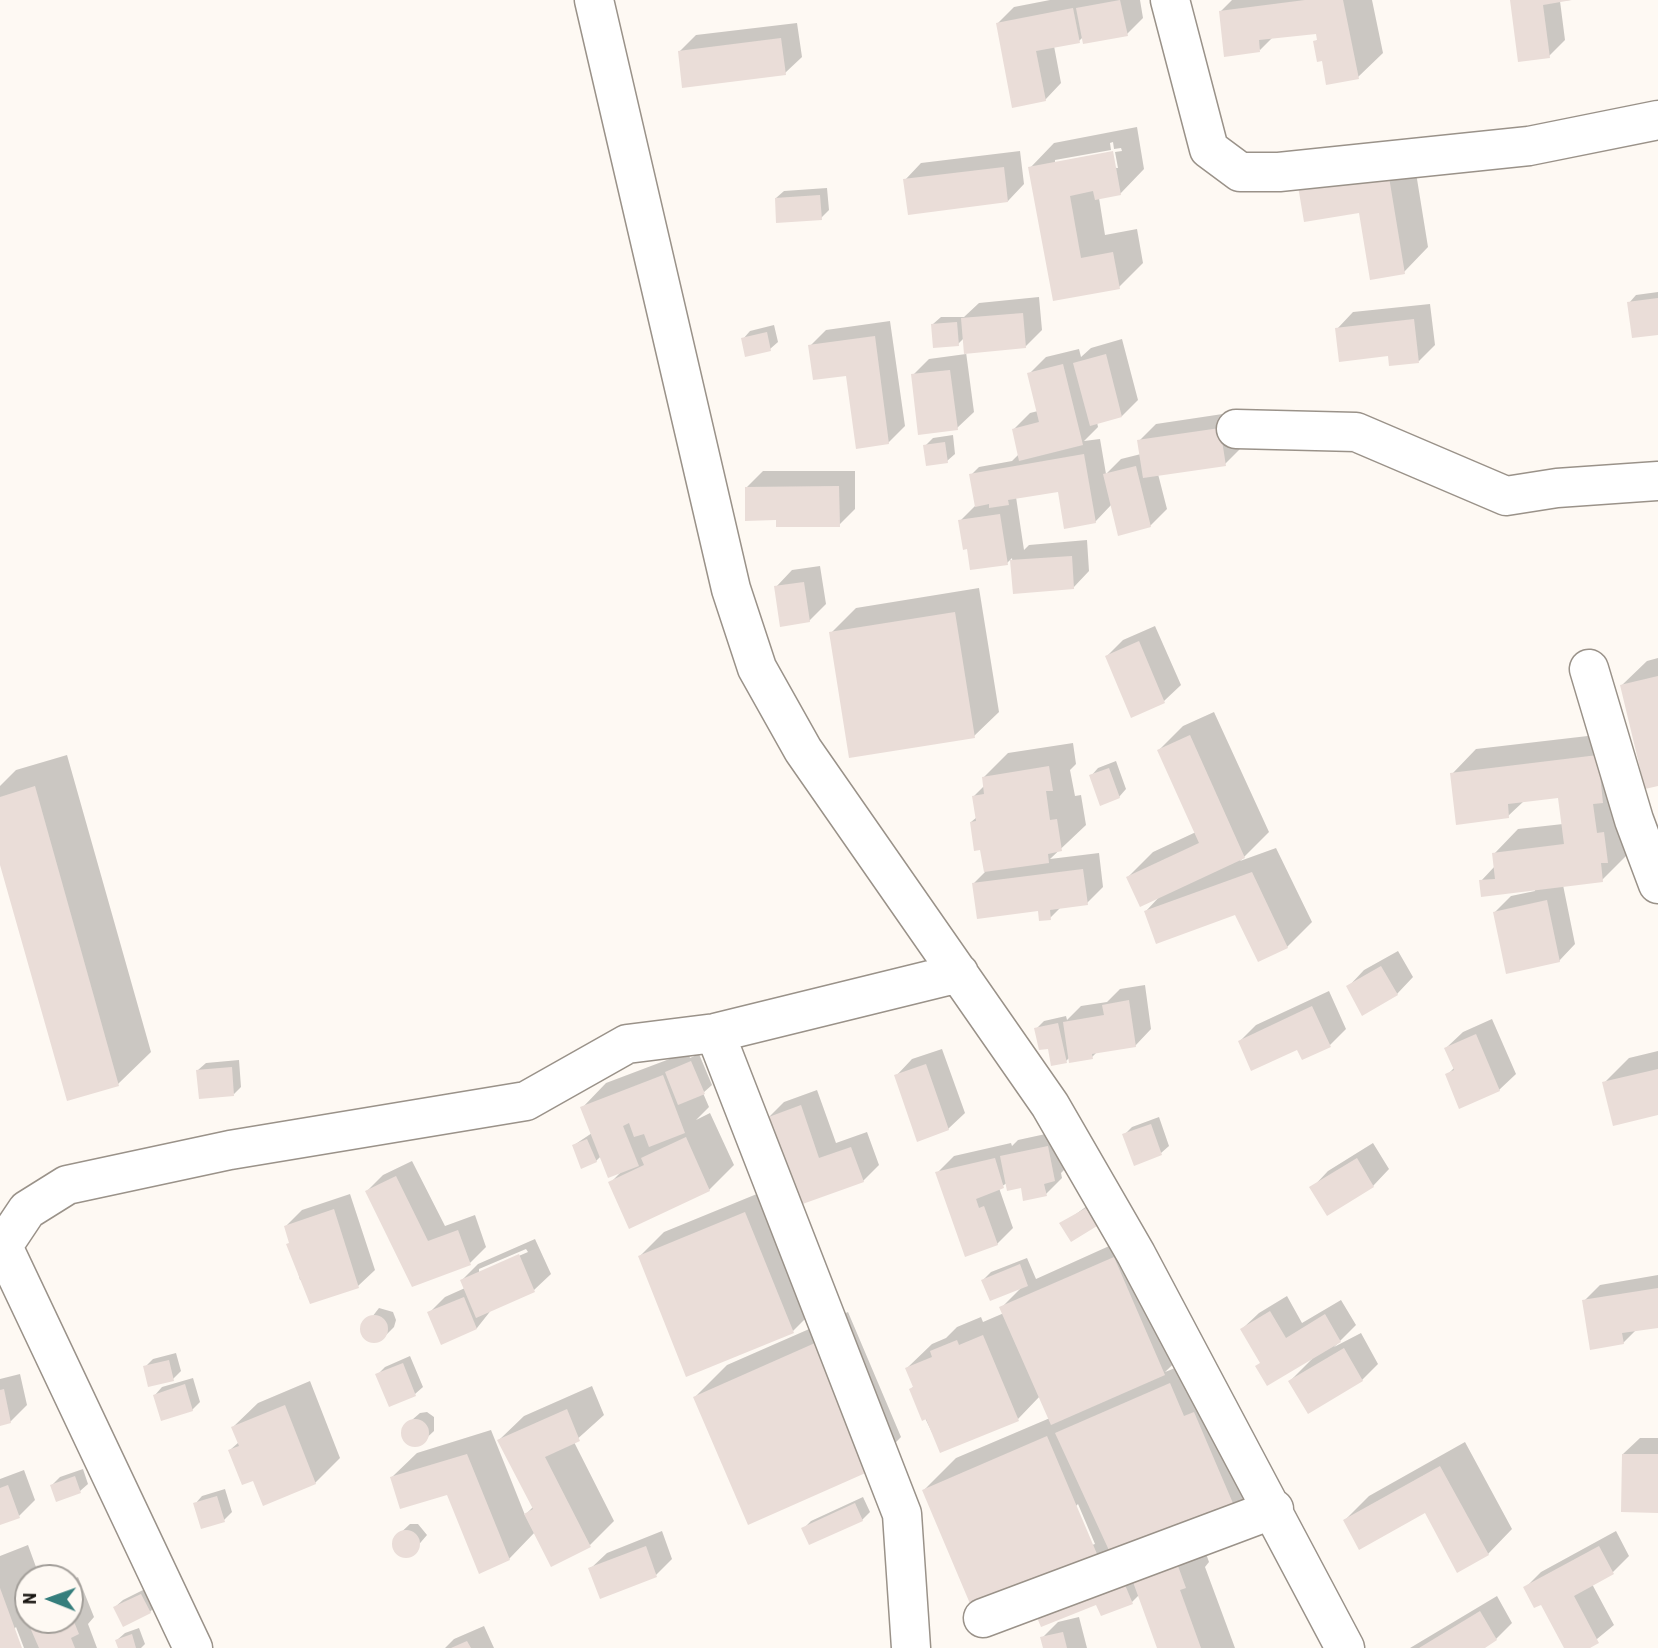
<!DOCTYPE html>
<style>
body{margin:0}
#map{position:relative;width:1658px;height:1648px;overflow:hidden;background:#fef9f3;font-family:"Roboto Condensed",sans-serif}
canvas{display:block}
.north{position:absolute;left:14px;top:1564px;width:70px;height:70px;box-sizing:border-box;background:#fef9f3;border:2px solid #a29e99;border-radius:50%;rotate:271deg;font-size:19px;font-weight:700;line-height:28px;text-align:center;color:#191612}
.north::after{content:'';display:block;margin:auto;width:24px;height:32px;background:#357e7c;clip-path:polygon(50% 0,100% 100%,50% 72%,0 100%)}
</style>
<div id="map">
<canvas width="1658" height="1648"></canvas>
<div class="north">N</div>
</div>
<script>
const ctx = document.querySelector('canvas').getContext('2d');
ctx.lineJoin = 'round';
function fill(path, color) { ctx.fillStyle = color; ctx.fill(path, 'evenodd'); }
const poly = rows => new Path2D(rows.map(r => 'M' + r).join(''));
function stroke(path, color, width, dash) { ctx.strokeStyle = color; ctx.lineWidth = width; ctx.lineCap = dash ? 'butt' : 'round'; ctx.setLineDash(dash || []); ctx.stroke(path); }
const shadow = poly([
 [1050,0,1140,0,1143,18,1127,34,1083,37,1079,41,1054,46,1061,83,1045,100,998,23,1014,7],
 [1232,0,1372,0,1383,53,1358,77,1323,59,1315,42,1319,38,1318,32,1273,37,1260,50,1221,11],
 [1511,0,1571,0,1560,1,1565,40,1549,56],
 [797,23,802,57,785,73,679,52,696,35],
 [1137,127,1144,169,1120,194,1099,198,1105,235,1137,229,1143,263,1119,287,1054,299,1030,168,1054,143],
 [1113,142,1114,149,1121,148,1122,151,1115,152,1118,168,1055,164,1055,160,1111,150,1110,143],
 [1412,148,1428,247,1404,272,1360,211],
 [1020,151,1024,184,1008,201,905,180,921,163],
 [827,188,829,210,821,218,776,198,784,191],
 [1658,292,1658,333,1629,303,1636,295],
 [1039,297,1042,330,1025,347,966,352,974,412,957,428,913,375,929,359,966,354,964,338,958,344,933,324,941,317,964,317,979,303],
 [1430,304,1435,345,1419,361,1389,354,1337,329,1353,312],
 [890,321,905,426,888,443,847,374,810,346,826,330],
 [774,325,778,342,770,349,743,339,750,331],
 [1122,339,1138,400,1122,416,1097,422,1098,427,1084,441,1100,439,1106,474,1121,459,1141,454,1139,441,1156,424,1236,412,1241,448,1225,464,1158,474,1167,509,1150,526,1112,504,1095,522,1059,490,1016,497,1024,550,1029,545,1087,540,1089,571,1073,588,1014,592,1012,558,1007,563,968,547,960,521,976,505,971,475,979,467,1012,461,1019,454,1014,429,1030,413,1038,411,1029,374,1046,357,1079,349,1081,357,1091,348],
 [953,435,955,454,947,461,925,446,933,438],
 [763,471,855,471,855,509,839,525,778,518,747,487],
 [820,566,826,604,809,621,776,587,792,570],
 [979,588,999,712,974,736,831,633,856,608],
 [1155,626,1181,685,1164,701,1132,715,1107,656,1123,640],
 [1658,658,1658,784,1622,685,1647,661],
 [1214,712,1269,832,1240,861,1276,848,1312,922,1287,947,1236,913,1146,911,1161,895,1128,877,1153,852,1196,832,1159,750,1183,726],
 [1622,732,1627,855,1602,880,1563,885,1575,944,1559,961,1495,912,1511,896,1535,891,1534,888,1481,881,1495,866,1494,854,1518,829,1563,824,1559,796,1524,801,1508,816,1452,774,1476,749],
 [1073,743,1076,764,1070,770,1075,796,1081,795,1086,825,1050,859,1099,853,1103,887,1087,903,1062,906,1050,918,1039,909,974,883,985,872,982,848,971,822,977,817,974,796,985,785,984,777,1008,753],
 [67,755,151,1052,118,1084,0,859,0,786,16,770],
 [1116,761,1126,789,1119,797,1091,776,1098,768],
 [1398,951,1413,977,1397,994,1348,987,1364,970],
 [1145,985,1151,1029,1135,1046,1098,1051,1092,1057,1070,1057,1066,1061,1049,1047,1036,1029,1044,1021,1066,1016,1067,1020,1081,1006,1107,1002,1120,989],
 [1329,991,1346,1029,1330,1045,1298,1048,1240,1041,1256,1025],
 [1492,1019,1516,1074,1499,1090,1447,1075,1455,1067,1446,1048,1463,1032],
 [942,1049,965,1113,948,1129,896,1076,912,1059],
 [1658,1051,1658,1113,1604,1083,1629,1058],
 [688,1052,690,1058,699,1054,712,1085,703,1093,709,1107,696,1120,710,1113,734,1165,709,1190,630,1226,610,1183,622,1171,601,1156,596,1161,574,1145,592,1133,582,1108,606,1083],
 [239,1060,241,1087,234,1094,198,1070,206,1063],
 [817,1090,836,1143,867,1132,879,1165,863,1181,798,1204,768,1118,784,1102],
 [1159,1117,1169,1146,1161,1153,1135,1164,1124,1135,1132,1127],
 [1064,1130,1071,1163,1061,1173,1062,1178,1046,1194,1007,1183,999,1188,1013,1228,997,1244,937,1173,954,1156,1011,1143,1012,1146,1018,1140],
 [1373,1143,1389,1169,1373,1186,1328,1214,1312,1188,1328,1171],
 [412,1161,445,1226,475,1215,486,1247,470,1263,413,1284,367,1191,383,1175],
 [769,1189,817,1307,793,1331,640,1256,664,1232],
 [350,1194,375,1270,358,1286,300,1280,286,1226,302,1210],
 [1094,1201,1104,1217,1096,1225,1062,1224],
 [1138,1233,1189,1349,1165,1372,1195,1360,1262,1489,1237,1514,1110,1549,1099,1559,924,1490,956,1458,1050,1418,1040,1396,1018,1419,941,1451,911,1389,914,1386,907,1368,932,1344,946,1338,957,1327,981,1317,983,1322,1004,1313,1001,1308,1023,1286,983,1280,991,1272,1027,1258,1036,1279],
 [1078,1504,1095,1544,1092,1545,1075,1507],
 [535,1239,551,1274,534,1290,492,1309,477,1328,442,1343,429,1313,445,1297,465,1288,462,1280,478,1264],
 [526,1249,528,1252,479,1273,479,1269],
 [1658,1275,1658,1326,1637,1329,1623,1343,1584,1301,1600,1285],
 [1287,1296,1302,1323,1341,1300,1356,1325,1334,1347,1361,1333,1378,1364,1362,1380,1290,1381,1312,1359,1261,1362,1242,1329,1259,1313],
 [379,1308,393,1312,396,1320,394,1327,385,1336,371,1341,362,1330],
 [848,1312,901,1437,869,1470,695,1397,727,1365],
 [176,1353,181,1371,173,1379,145,1367,153,1359],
 [410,1356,423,1387,415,1394,378,1374,385,1367],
 [20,1374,27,1405,10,1422,0,1424,0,1379],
 [193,1378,200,1402,192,1410,155,1395,162,1387],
 [310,1381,340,1458,315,1483,253,1479,230,1450,239,1442,233,1427,258,1403],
 [592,1386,604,1415,574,1442,614,1521,590,1545,535,1532,509,1559,448,1493,392,1477,417,1453,491,1430,525,1515,533,1507,499,1440,524,1416],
 [427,1412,434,1417,434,1431,419,1445,412,1445,403,1433,405,1426,420,1413],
 [1640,1438,1658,1438,1658,1511,1623,1454],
 [1465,1442,1512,1529,1488,1554,1425,1511,1345,1520,1369,1496],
 [83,1469,88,1484,80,1491,52,1485,60,1477],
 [24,1470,35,1500,19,1516,0,1523,0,1479],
 [225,1489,232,1512,224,1520,202,1527,195,1504,202,1496],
 [863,1497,870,1512,862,1520,804,1528,811,1521],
 [410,1524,418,1524,427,1535,409,1556,402,1556,394,1545,396,1537],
 [662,1531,672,1559,656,1575,590,1569,607,1553],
 [1198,1531,1209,1562,1205,1567,1235,1648,1166,1648,1140,1594,1132,1602,1097,1602],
 [1616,1531,1629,1556,1613,1572,1592,1584,1614,1625,1586,1648,1566,1648,1542,1602,1525,1588,1541,1572],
 [28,1545,40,1578,28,1578,28,1620,70,1620,70,1581,78,1577,94,1617,88,1624,97,1648,24,1648,16,1627,14,1629,20,1648,0,1648,0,1556],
 [149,1587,157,1604,150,1612,115,1607,123,1600],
 [1497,1596,1512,1623,1496,1639,1481,1648,1410,1648],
 [1079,1617,1087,1648,1044,1648,1042,1638,1058,1622],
 [484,1626,494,1648,445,1648,454,1639],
 [139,1628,145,1644,141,1648,120,1648,117,1640,125,1633]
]);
const building = poly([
 [1120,0,1128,36,1083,44,1076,8],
 [1305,0,1343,0,1359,79,1326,85,1322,61,1317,62,1313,41,1317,40,1316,34,1259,40,1260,52,1224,57,1219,11],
 [1510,0,1572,0,1543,5,1550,58,1518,62],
 [1073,8,1080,43,1036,51,1046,101,1012,108,996,23],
 [781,38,786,75,682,88,678,51],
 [1113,151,1121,195,1095,200,1093,191,1070,196,1081,258,1113,252,1120,289,1053,301,1028,167],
 [1004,167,1008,202,908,215,903,179],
 [1388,171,1405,274,1370,280,1359,213,1304,222,1298,186],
 [820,195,822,220,776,223,775,198],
 [1658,298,1658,335,1632,338,1627,302],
 [1023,313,1026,348,964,354,961,318],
 [1414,319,1419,363,1389,366,1388,356,1339,362,1335,328],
 [957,322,959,346,933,348,931,324],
 [767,332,771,351,745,357,741,338],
 [875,336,889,444,856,449,846,376,813,380,808,345],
 [1106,354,1122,417,1090,426,1073,363],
 [1063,364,1083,445,1019,461,1012,429,1039,422,1027,373],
 [950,370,958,430,918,435,911,374],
 [1220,428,1226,466,1143,478,1137,440],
 [945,442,948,463,926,466,923,445],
 [1084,454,1096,523,1064,529,1058,492,1008,500,1009,505,989,508,989,504,975,507,969,474],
 [1136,466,1151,527,1118,536,1103,474],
 [839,486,840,527,776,527,776,520,745,521,745,487],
 [1000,514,1008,565,970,570,967,549,963,550,958,520],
 [1072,556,1074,589,1013,594,1010,560],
 [804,582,810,622,780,627,774,586],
 [955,612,975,738,849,758,829,632],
 [1139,641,1165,703,1131,718,1105,656],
 [1658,676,1658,786,1645,789,1620,685],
 [1190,735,1245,858,1140,907,1126,877,1199,843,1157,750],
 [1598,755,1603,803,1593,804,1597,833,1604,832,1608,863,1601,863,1603,882,1481,897,1479,880,1495,879,1492,853,1564,844,1558,798,1508,804,1509,818,1456,825,1450,773],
 [1049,766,1053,791,1046,791,1050,820,1057,819,1062,851,1048,854,1049,863,984,872,980,850,974,851,970,822,976,821,972,796,984,794,982,777],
 [1109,768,1120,798,1100,806,1089,775],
 [35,786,119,1086,67,1101,0,865,0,797],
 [1083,869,1088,905,1050,910,1051,920,1039,921,1038,911,977,919,972,883],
 [1252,872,1288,948,1258,962,1235,915,1156,944,1144,911],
 [1547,900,1560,962,1506,974,1493,912],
 [1381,966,1398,995,1362,1016,1346,986],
 [1129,1000,1136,1047,1092,1054,1093,1059,1069,1063,1063,1022,1104,1015,1102,1005],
 [1312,1006,1331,1047,1302,1060,1297,1050,1251,1071,1238,1041],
 [1058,1023,1067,1063,1051,1066,1048,1049,1039,1050,1034,1028],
 [1476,1034,1500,1091,1459,1109,1445,1074,1454,1070,1444,1048],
 [691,1061,705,1094,678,1105,665,1072],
 [926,1064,949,1130,917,1142,894,1075],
 [232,1067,234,1096,199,1099,196,1070],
 [1658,1069,1658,1115,1613,1126,1602,1082],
 [663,1075,685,1133,649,1147,644,1134,634,1137,629,1123,623,1126,639,1166,608,1178,580,1107],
 [801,1105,819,1158,851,1147,864,1182,797,1206,766,1118],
 [1151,1124,1162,1155,1134,1166,1122,1134],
 [686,1137,710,1191,629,1229,608,1182,644,1165,641,1158],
 [587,1139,597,1162,581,1169,572,1145],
 [1048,1146,1055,1181,1044,1184,1047,1196,1023,1201,1021,1188,1007,1191,1000,1156],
 [995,1158,1004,1188,976,1199,979,1208,984,1206,998,1245,965,1257,935,1172],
 [1357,1158,1374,1187,1327,1216,1309,1187],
 [396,1176,428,1241,458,1230,471,1265,412,1287,365,1191],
 [1086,1208,1097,1226,1071,1242,1059,1223],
 [334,1209,359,1288,310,1304,286,1244,289,1243,284,1226],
 [745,1212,794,1333,686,1377,638,1256],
 [519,1254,535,1292,476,1318,460,1280],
 [1114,1257,1165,1375,1051,1425,999,1307],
 [1020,1264,1028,1286,990,1301,981,1280],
 [1658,1288,1658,1328,1622,1333,1624,1344,1590,1350,1582,1300],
 [464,1297,477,1329,441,1345,427,1312],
 [1270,1311,1286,1338,1325,1314,1341,1342,1267,1386,1255,1366,1260,1363,1240,1329],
 '360 1329a14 14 0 1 1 28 0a14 14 0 1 1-28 0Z',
 [983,1335,1019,1421,940,1453,926,1419,922,1421,909,1389,913,1387,905,1368,932,1357,930,1351,957,1340,959,1345],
 [815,1343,870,1471,748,1525,693,1397],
 [1344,1348,1363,1381,1308,1414,1288,1381],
 [169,1360,174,1381,148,1387,143,1366],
 [403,1363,416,1396,389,1407,375,1374],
 [1170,1383,1184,1416,1194,1412,1238,1515,1113,1559,1055,1433],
 [185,1384,193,1411,161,1421,153,1395],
 [4,1389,11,1423,0,1426,0,1390],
 [285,1405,316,1484,263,1506,253,1481,242,1485,228,1450,239,1446,231,1427],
 [567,1409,580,1441,545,1457,591,1547,551,1567,524,1514,533,1509,497,1440],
 '401 1433a14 14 0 1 1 28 0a14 14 0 1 1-28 0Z',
 [1047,1436,1100,1561,971,1606,922,1490],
 [467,1454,510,1560,479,1574,447,1495,400,1509,390,1477],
 [1622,1454,1658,1454,1658,1513,1621,1512],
 [1440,1466,1489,1555,1457,1573,1425,1513,1359,1550,1343,1520],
 [75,1476,81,1493,56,1502,50,1485],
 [8,1485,20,1518,0,1525,0,1488],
 [217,1496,225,1522,201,1529,193,1503],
 [855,1503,863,1521,809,1545,801,1528],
 '392 1544a14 14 0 1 1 28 0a14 14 0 1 1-28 0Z',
 [646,1546,657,1577,600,1599,588,1568],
 [1599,1546,1614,1574,1574,1596,1599,1643,1590,1648,1564,1648,1541,1605,1534,1608,1523,1587],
 [1174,1555,1186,1588,1180,1590,1201,1648,1157,1648,1129,1571],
 [1120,1573,1133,1604,1101,1616,1096,1605,1041,1627,1033,1608],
 [0,1588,22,1648,0,1648],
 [141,1594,151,1613,123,1627,113,1607],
 [28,1606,28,1620,70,1620,70,1612,79,1634,71,1638,75,1648,39,1648,22,1609],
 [1480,1611,1497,1640,1485,1648,1419,1648],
 [1063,1632,1067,1648,1043,1648,1040,1637],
 [132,1634,136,1648,118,1648,115,1640],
 [467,1641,471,1648,451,1648]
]);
const minor = poly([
 [594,0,731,589,757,668,803,750,1050,1105,1136,1254,1345,1648],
 [1170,0,1209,149,1240,172,1279,172,1529,146,1658,120],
 [1236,429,1356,432,1506,496,1557,488,1658,481],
 [1589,669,1634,820,1658,884],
 [715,1033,902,1514,911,1648],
 [0,1240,193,1648],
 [3,1246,27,1210,67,1185,230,1150,526,1101,627,1044,715,1033,959,973],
 [983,1618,1274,1509]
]);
fill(shadow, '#0003');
fill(building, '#eaddd8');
stroke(minor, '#9a9289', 41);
stroke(minor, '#fff', 38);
</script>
